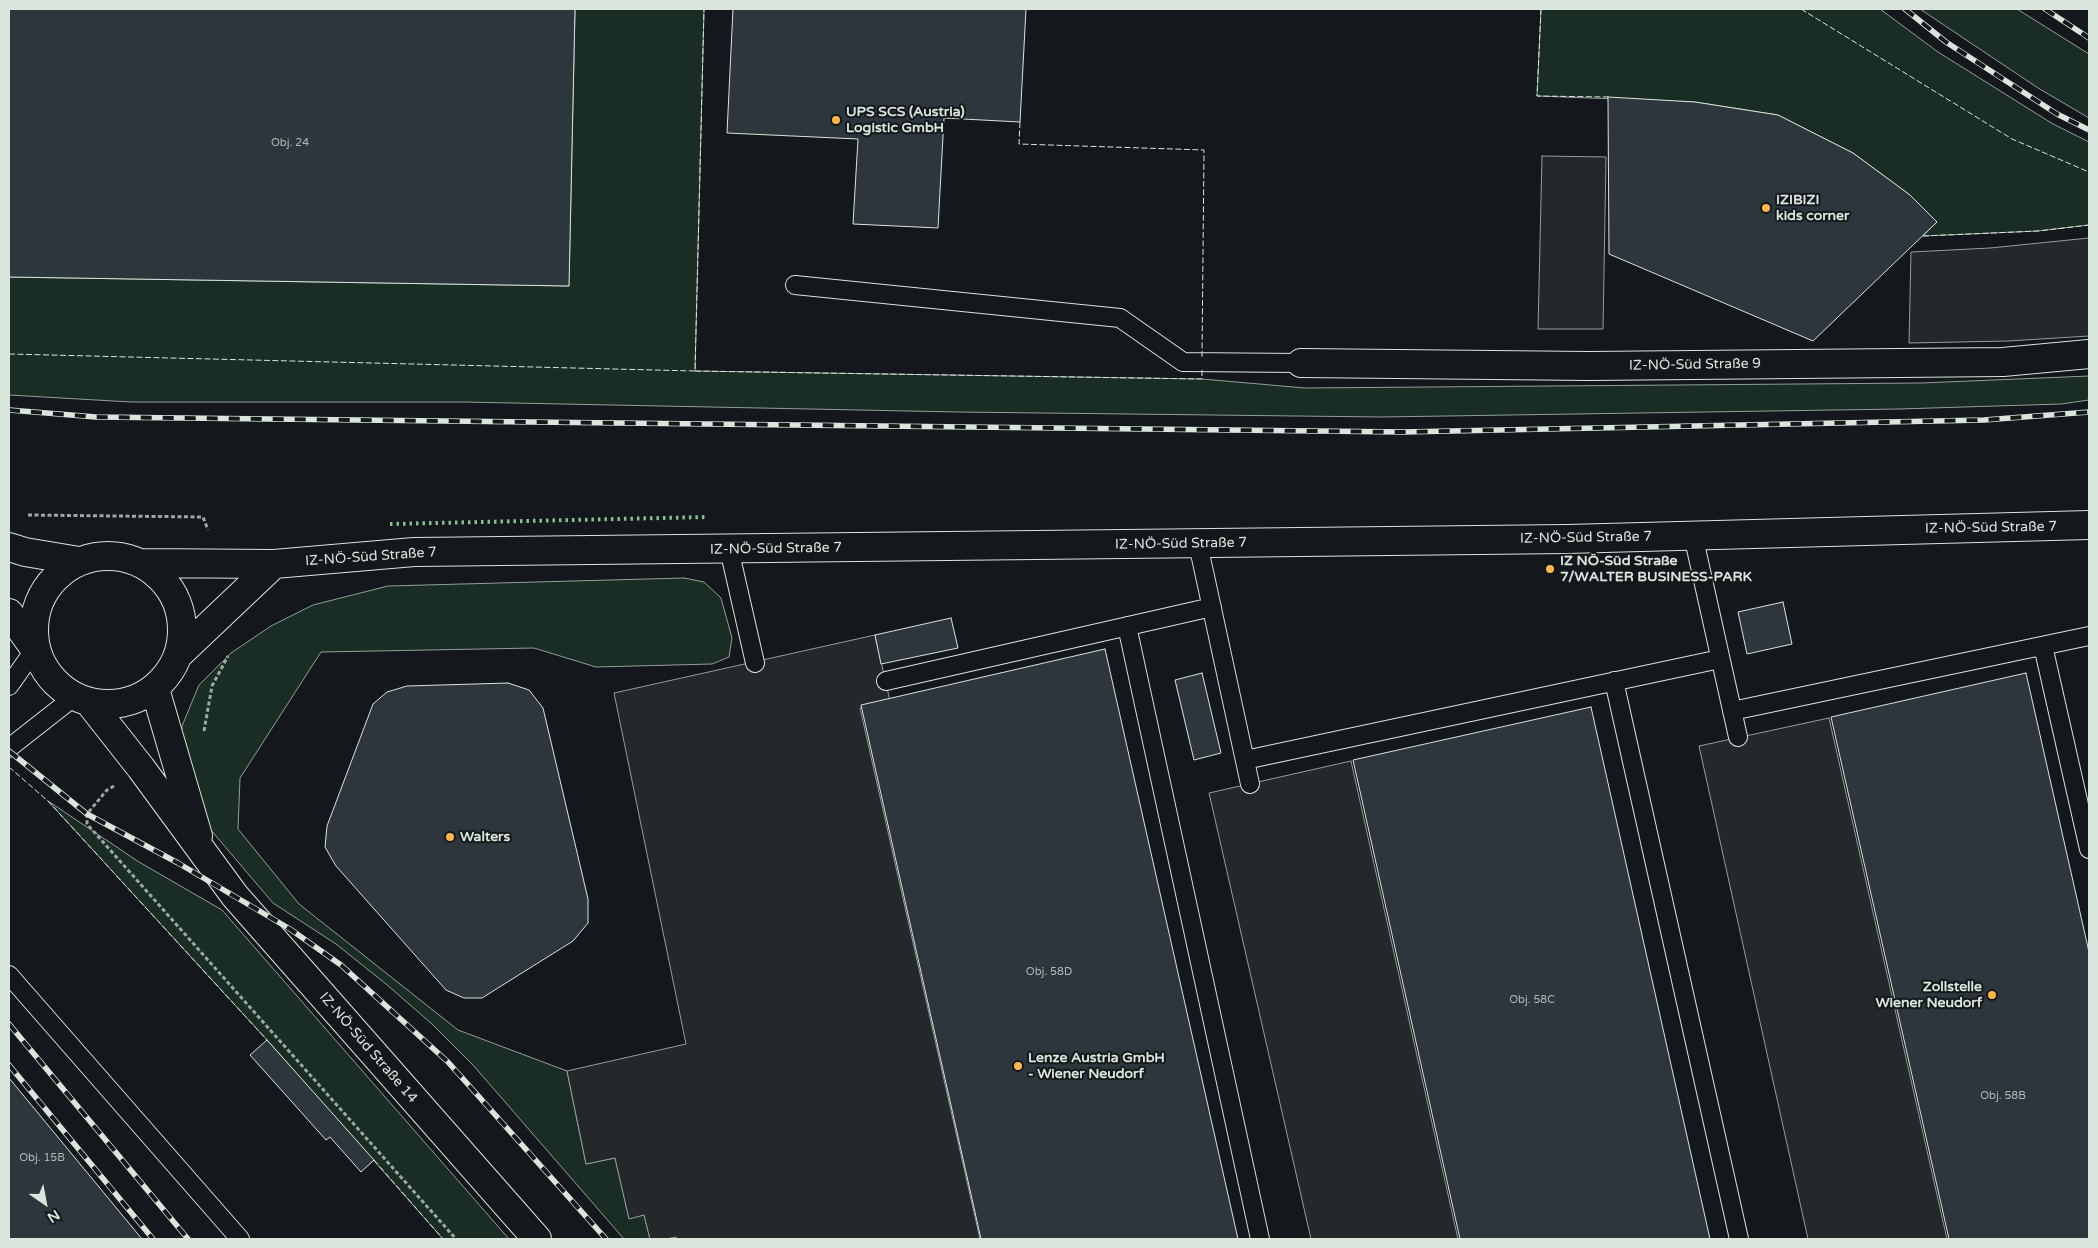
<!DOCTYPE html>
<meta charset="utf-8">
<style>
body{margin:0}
#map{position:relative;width:2098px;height:1248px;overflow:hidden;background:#14181c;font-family:"Varela Round",sans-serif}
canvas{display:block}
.frame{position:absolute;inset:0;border:10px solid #d8e6dc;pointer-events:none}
.north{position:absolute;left:20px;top:1178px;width:50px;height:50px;-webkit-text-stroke:4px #14181c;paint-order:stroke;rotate:147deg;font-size:14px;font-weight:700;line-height:20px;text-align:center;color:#d8e6dc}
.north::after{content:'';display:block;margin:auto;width:18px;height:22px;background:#d8e6dc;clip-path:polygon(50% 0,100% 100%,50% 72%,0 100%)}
</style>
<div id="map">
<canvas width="2098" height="1248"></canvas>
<div class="frame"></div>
<div class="north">N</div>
</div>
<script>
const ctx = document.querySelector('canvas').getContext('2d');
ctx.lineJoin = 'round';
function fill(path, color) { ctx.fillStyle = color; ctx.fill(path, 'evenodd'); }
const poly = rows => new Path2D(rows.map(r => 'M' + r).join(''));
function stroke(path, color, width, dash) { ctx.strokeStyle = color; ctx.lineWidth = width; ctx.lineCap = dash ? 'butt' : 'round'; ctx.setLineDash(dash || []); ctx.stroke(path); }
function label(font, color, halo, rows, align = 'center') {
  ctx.font = font + ' "Varela Round",sans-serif'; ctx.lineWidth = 4; ctx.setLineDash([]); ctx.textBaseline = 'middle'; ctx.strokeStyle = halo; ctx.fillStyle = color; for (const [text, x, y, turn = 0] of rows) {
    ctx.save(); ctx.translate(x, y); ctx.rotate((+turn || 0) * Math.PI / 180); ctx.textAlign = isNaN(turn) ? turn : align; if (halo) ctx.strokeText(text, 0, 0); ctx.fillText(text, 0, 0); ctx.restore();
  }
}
const green = poly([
 [575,9,704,9,695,371,1202,379,1305,388,1921,383,2089,376,2089,400,2061,404,1899,409,1381,417,958,412,463,402,131,402,9,395,9,277,569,286,575,9],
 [1541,9,1880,9,1938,52,2053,124,2089,142,2089,225,2038,231,1923,236,1937,222,1910,195,1853,153,1778,115,1695,102,1537,96,1541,9],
 [1920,9,2017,9,2089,54,2089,118,2038,88,1920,9],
 [684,578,704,582,721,598,732,638,729,657,712,664,596,667,534,648,321,652,240,778,238,829,299,904,458,1030,567,1071,586,1164,615,1158,629,1218,644,1215,650,1239,624,1239,473,1065,432,1024,386,984,336,944,273,903,199,816,182,773,182,726,199,685,231,653,271,626,313,605,388,586,684,578],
 [48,801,139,862,222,910,509,1239,443,1239,267,1040,48,801]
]);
const parking = poly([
 [1542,156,1606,157,1603,329,1538,329,1542,156],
 [2089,238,2089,336,2008,341,1909,343,1911,252,1990,248,2089,238],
 [875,635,890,701,860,708,980,1239,677,1239,676,1237,666,1239,650,1239,644,1215,629,1219,615,1158,586,1164,567,1071,686,1044,614,693,875,635],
 [1829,718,1947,1239,1808,1239,1699,746,1829,718],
 [1351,761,1458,1239,1311,1239,1209,793,1351,761]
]);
const building = poly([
 [9,9,575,9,569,286,9,277,9,9],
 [733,9,1026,9,1020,122,944,118,938,228,853,224,858,139,727,133,733,9],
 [1608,97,1695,102,1778,115,1853,153,1910,195,1937,222,1813,341,1609,254,1608,97],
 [1783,602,1792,644,1747,654,1738,612,1783,602],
 [951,618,958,648,881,664,875,635,951,618],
 [1105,649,1238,1239,981,1239,861,705,1105,649],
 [1202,673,1221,753,1194,760,1175,680,1202,673],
 [2026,673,2089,952,2089,1239,1949,1239,1831,717,2026,673],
 [508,683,529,690,543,708,588,899,588,923,573,941,482,998,464,998,446,990,336,866,325,847,327,826,373,704,387,692,407,686,508,683],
 [1591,707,1710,1239,1460,1239,1353,760,1591,707],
 [267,1040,374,1160,361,1172,330,1137,326,1140,250,1055,267,1040],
 [9,1078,142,1239,9,1239,9,1078]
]);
const path = poly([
 [28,515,203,517,208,530],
 [204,731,212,686,228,656],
 [114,786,107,790,87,814,87,824,456,1239]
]);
const service = poly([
 [795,285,1120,318,1183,362,1301,363],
 [1693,535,1738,737],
 [1198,544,1250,784],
 [729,549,755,663],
 [1127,626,1260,1239],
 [2043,646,2089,849],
 [886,681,1212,607],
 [1614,681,1739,1239],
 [9,686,35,649],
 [1732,711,2089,636],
 [9,748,74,697],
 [1245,760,1720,659],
 [9,975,240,1239]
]);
const minor = poly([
 [1301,363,1589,366,2003,362,2089,354],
 [9,547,25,552,79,561],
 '34 630a74 74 0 1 1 148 0a74 74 0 1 1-148 0Z',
 [141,563,274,564,414,552,1567,539,2089,525],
 [9,613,35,649],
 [179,654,274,564],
 [155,689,198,836],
 [89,702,141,768,235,896,537,1239]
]);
const rail = poly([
 [1905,9,1946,42,2057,114,2089,130],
 [2045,9,2089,38],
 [9,410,96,417,1403,432,1984,420,2089,412],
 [9,751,87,814,178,863,290,929,341,965,448,1062,606,1239],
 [9,1024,188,1239],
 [9,1065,153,1239]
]);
const hedge = poly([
 [390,524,708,517]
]);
const fence = poly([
 [1541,9,1537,96,1608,97],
 [1801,9,2012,139,2089,172],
 [1020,122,1019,144,1204,150,1202,358],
 [1923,236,2038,231,2089,225],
 [9,354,695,371,704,9],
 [695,371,1202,379,1202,368],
 [9,767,48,801,267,1040],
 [374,1160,443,1239]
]);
const markers = [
 [836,120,5,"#ffb74d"],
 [1766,208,5,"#ffb74d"],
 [1550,569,5,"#ffb74d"],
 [450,837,5,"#ffb74d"],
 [1992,995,5,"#ffb74d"],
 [1018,1066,5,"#ffb74d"]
];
const numberNames = [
 ["Obj. 24",290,143],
 ["Obj. 58D",1049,972],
 ["Obj. 58C",1532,1000],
 ["Obj. 58B",2003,1096],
 ["Obj. 15B",42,1158]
];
const poiNames = [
 ["UPS SCS (Austria)",846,112],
 ["Logistic GmbH",846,128],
 ["IZIBIZI",1776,200],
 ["kids corner",1776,216],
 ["IZ NÖ-Süd Straße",1560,561],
 ["7/WALTER BUSINESS-PARK",1560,577],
 ["Walters",460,837],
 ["Zollstelle",1982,987,"right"],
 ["Wiener Neudorf",1982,1003,"right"],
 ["Lenze Austria GmbH",1028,1058],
 ["- Wiener Neudorf",1028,1074]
];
const streetNames = [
 ["IZ-NÖ-Süd Straße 9",1695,365,-1],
 ["IZ-NÖ-Süd Straße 7",1991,528,-1],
 ["IZ-NÖ-Süd Straße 7",1586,538,-1],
 ["IZ-NÖ-Süd Straße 7",1181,544,-1],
 ["IZ-NÖ-Süd Straße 7",776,549,-1],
 ["IZ-NÖ-Süd Straße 7",371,557,-4],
 ["IZ-NÖ-Süd Straße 14",368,1048,49]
];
fill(green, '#1a2d24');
stroke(green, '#939e99', 1);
fill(parking, '#24282b');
stroke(parking, '#939e99', 1);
fill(building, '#2c363c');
stroke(building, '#d8e6dc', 1);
stroke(service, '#d8e6dc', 20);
stroke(minor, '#d8e6dc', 30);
stroke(path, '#9da8a2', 3, [4, 2.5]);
stroke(service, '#14181c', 18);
stroke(minor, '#14181c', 28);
stroke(rail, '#d8e6dc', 5.5);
stroke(rail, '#14181c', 4, [11]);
stroke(hedge, '#8ac095', 4, [2.5, 4]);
stroke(fence, '#d8e6dc', 1, [6, 2.5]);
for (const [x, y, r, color] of markers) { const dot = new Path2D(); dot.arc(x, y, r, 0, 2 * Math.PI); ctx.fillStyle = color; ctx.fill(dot); stroke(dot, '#14181c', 2); }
label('11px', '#adbab4', null, numberNames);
label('bold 14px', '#d8e6dc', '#14181c', poiNames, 'left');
label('14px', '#d8e6dc', '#14181c', streetNames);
</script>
